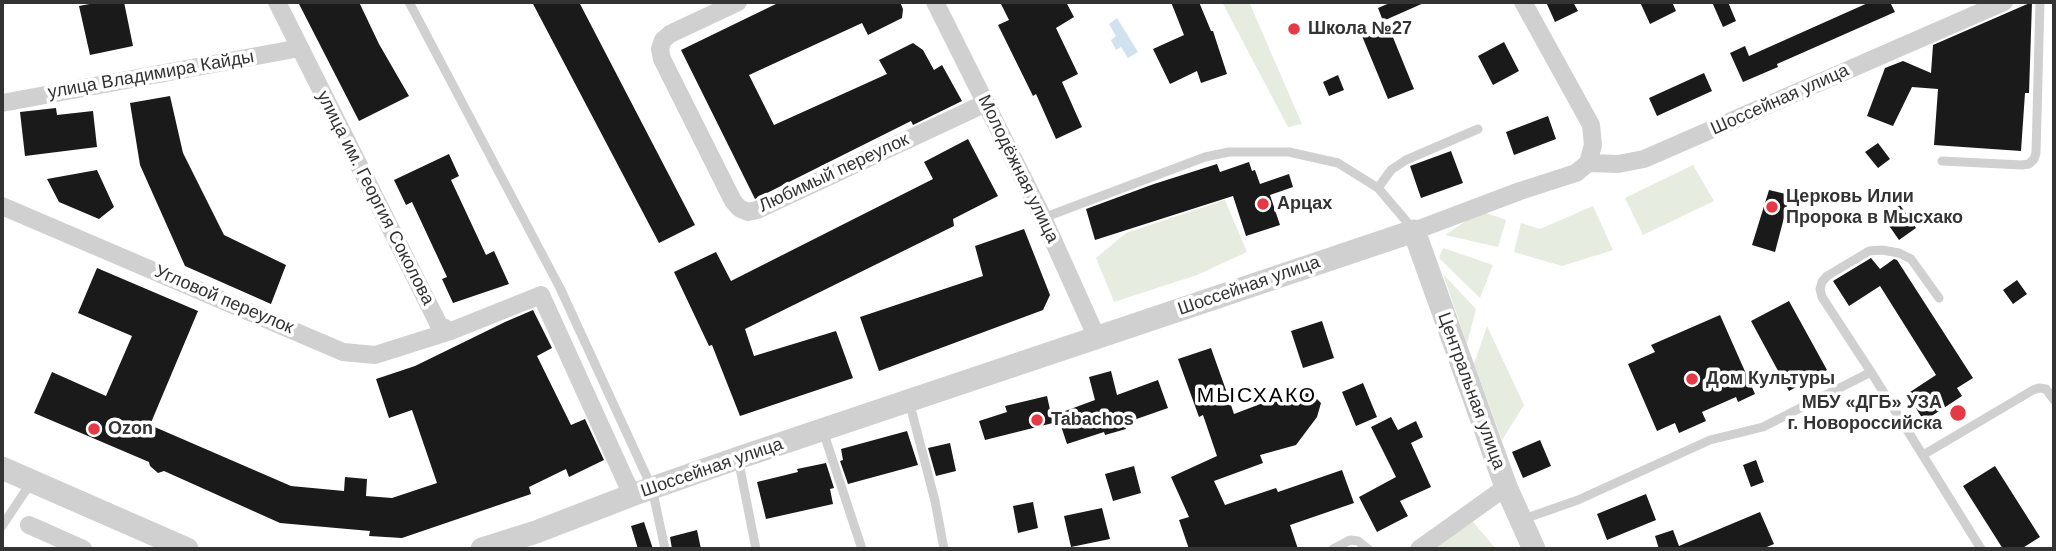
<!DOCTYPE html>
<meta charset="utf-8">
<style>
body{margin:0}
#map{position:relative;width:2056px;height:551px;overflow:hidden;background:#fff;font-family:Arial,sans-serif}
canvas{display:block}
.frame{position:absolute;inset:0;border:4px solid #333;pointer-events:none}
</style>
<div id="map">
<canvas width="2056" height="551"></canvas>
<div class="frame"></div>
</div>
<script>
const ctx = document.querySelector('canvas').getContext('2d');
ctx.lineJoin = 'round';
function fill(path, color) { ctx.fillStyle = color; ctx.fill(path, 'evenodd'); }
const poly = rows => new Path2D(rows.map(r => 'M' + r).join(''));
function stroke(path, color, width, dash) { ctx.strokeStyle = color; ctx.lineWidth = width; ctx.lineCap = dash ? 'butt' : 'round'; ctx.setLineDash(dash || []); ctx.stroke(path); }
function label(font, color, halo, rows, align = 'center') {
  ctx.font = font + ' Arial,sans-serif'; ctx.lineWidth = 7; ctx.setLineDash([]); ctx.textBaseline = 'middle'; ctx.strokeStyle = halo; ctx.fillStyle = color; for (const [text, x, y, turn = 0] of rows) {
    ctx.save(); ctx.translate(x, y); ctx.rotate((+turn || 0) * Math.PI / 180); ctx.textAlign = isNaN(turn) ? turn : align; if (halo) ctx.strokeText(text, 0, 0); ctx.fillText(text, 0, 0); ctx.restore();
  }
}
const green = poly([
 [1222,2,1249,2,1302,124,1288,127],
 [1693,165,1714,201,1643,235,1625,198],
 [1225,200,1247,252,1197,275,1114,302,1096,258,1126,233],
 [1593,206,1613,250,1562,266,1514,252,1521,223,1540,229],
 [1481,211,1506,220,1498,247,1445,235],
 [1443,248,1493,265,1480,298,1439,258],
 [1443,274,1476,309,1467,344],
 [1487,326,1524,405,1502,440,1474,364],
 [1469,517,1496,549,1430,549]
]);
const water = poly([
 [1117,18,1138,52,1128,58,1121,47,1116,50,1111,40,1116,36,1109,24]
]);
const building = poly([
 [100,2,124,2,133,46,90,55,79,6],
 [298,2,359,2,379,44,409,96,359,121],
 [532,2,579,2,695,225,659,243],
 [780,2,900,2,903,9,902,18,868,35,862,23,749,75,774,125,887,74,879,60,913,43,923,50,934,70,942,65,962,101,913,125,911,121,755,199,681,50],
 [1000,2,1066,2,1074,17,1056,28,1078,74,1062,82,1082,127,1056,139,1036,94,1033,96,998,25,1009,20],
 [1171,2,1199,2,1211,31,1213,31,1227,74,1201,83,1197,71,1170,84,1153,49,1184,35],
 [1392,2,1426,2,1383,21,1378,8],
 [1546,2,1573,2,1578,11,1555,22],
 [1640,2,1672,2,1676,11,1650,24],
 [1712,2,1728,2,1736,21,1723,27],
 [1870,2,1890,2,1895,12,1777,64,1778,67,1743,82,1730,53,1745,46,1749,56],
 [2032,2,2029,93,2025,93,2021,151,1934,145,1938,89,1912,87,1893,126,1867,116,1885,68,1903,61,1931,73,1933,45],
 [1388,25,1414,89,1388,99,1362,36],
 [1504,42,1519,71,1493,85,1478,56],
 [1704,73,1712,91,1657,116,1649,98],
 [1338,75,1344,90,1329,96,1323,82],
 [170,96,183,153,224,235,286,265,271,304,185,266,140,165,130,103],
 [56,108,57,115,93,111,97,147,25,156,20,112],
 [1548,116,1556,139,1514,155,1506,132],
 [968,139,998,196,953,219,954,226,745,329,754,356,836,331,853,378,740,416,712,345,709,346,674,272,716,252,731,281,933,179,924,162],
 [1878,143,1890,159,1878,168,1865,152],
 [1451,151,1463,183,1421,198,1410,166],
 [449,154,459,176,451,180,486,255,494,251,509,284,453,303,442,279,447,277,412,202,406,205,394,180],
 [1249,162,1252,171,1255,170,1260,184,1289,174,1293,187,1270,195,1280,225,1246,236,1233,196,1095,240,1086,209,1154,184,1217,164,1220,172],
 [97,170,114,207,99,219,59,202,47,179],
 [1769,190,1790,195,1775,252,1752,245],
 [1900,205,1916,228,1899,240,1883,217],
 [1024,229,1050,295,1043,310,879,371,860,317,983,276,975,246],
 [1871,258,1880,269,1894,259,1897,260,1973,378,1957,388,1962,396,1924,421,1907,394,1936,375,1880,286,1849,306,1833,281],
 [97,268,198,311,150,425,291,486,344,491,345,477,367,479,366,496,392,498,437,483,412,410,389,418,376,379,415,366,505,322,533,310,552,348,537,356,571,425,585,419,604,460,569,477,566,469,529,487,531,494,402,538,369,536,370,531,280,523,164,471,158,473,150,466,149,462,34,413,52,372,106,396,132,336,78,313],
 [2017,280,2027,294,2013,304,2003,290],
 [1789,301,1827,370,1789,391,1751,321],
 [1720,315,1755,394,1738,402,1736,397,1702,412,1706,421,1679,433,1675,423,1657,431,1628,364,1655,352,1651,345],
 [1322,321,1334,358,1303,368,1291,331],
 [1211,348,1227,393,1225,394,1227,402,1230,402,1234,414,1263,403,1262,401,1281,395,1310,392,1321,403,1317,417,1296,445,1260,455,1263,463,1214,481,1225,505,1276,488,1278,492,1342,470,1354,503,1290,525,1298,549,1189,549,1179,520,1189,517,1171,477,1217,456,1203,415,1199,417,1178,359],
 [1111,371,1117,395,1158,380,1168,408,1125,423,1126,429,1105,435,1104,432,1067,444,1057,414,1095,400,1089,377],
 [1363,383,1377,417,1356,426,1342,392],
 [1047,396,1053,423,985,440,979,421,1007,412,1005,406],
 [1391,417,1398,430,1416,421,1423,437,1411,443,1431,487,1400,501,1408,516,1377,532,1359,497,1396,477,1371,427],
 [907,431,918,465,848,484,840,461,843,460,841,449],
 [1540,440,1551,466,1523,478,1512,452],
 [950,443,956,471,936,476,928,448],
 [1756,460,1764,482,1751,487,1743,465],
 [826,463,834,488,830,489,833,504,766,519,757,482,798,472,797,469],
 [1134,466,1141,493,1113,501,1105,474],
 [1995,466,2040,537,2021,549,2003,549,1963,486],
 [1646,494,1656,520,1607,540,1597,514],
 [1033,502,1038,528,1018,533,1013,506],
 [1102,508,1110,539,1071,547,1064,516],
 [1760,512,1774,544,1762,549,1659,549,1655,536,1673,530,1679,546],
 [644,522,653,549,638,549,631,526],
 [697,530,701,549,672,549,670,537]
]);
const service = poly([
 [409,2,560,288,652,488,665,549],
 [1942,161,2022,165,2029,164,2034,159,2036,153,2040,2],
 [1378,188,1391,170,1406,160,1478,129],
 [1043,218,1205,157,1229,152,1289,152,1338,163,1378,188,1413,229],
 [1871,372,1822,297,1820,289,1822,282,1827,276,1864,254,1869,251,1882,250,1899,253,1911,259,1939,298],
 [909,401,935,501,944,549],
 [823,431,862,549],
 [1923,455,2033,390,2039,388,2046,389,2054,400],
 [738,458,756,549],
 [1521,520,1578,500,1710,440,1763,427,1871,372,1981,549],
 [2,526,32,481],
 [1333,549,1350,540,1358,541,1368,549]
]);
const minor = poly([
 [277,2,439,325,451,331,541,295,632,495],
 [738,2,670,34,663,40,660,49,662,59,733,201,739,208,748,212,757,210,986,103],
 [935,2,1043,218,1097,338],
 [1523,2,1591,125,1593,145,1588,163],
 [2,103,300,48],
 [2,206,343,352,375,355,451,331],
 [1414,231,1520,191,1576,173,1588,163,1618,164,1644,159,2004,2],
 [29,525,83,549],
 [1419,549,1506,487]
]);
const tertiary = poly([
 [2,468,187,549],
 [482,549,536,532,632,495,738,458,1414,231,1506,487,1534,549]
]);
const markers = [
 [1294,29,7,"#e63946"],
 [1263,204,7,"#e63946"],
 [1772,207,7,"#e63946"],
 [1692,379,7,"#e63946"],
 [1958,413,9,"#e63946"],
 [1037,420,7,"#e63946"],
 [94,429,7,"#e63946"]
];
const poiNames = [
 ["Школа №27",1308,29],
 ["Церковь Илии",1786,197],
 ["Пророка в Мысхако",1786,218],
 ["Арцах",1277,204],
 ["Дом Культуры",1706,379],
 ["МБУ «ДГБ» УЗА",1942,403,"right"],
 ["г. Новороссийска",1942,424,"right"],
 ["Tabachos",1051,420],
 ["Ozon",108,429]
];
const streetNames = [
 ["улица Владимира Кайды",151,75,-10],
 ["Шоссейная улица",1780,100,-24],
 ["Молодёжная улица",1018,169,64],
 ["Любимый переулок",834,173,-25],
 ["улица им. Георгия Соколова",375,198,63],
 ["Шоссейная улица",1249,286,-19],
 ["Угловой переулок",224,300,23],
 ["Центральная улица",1471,391,70],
 ["Шоссейная улица",712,468,-19]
];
const quarterNames = [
 ["МЫСХАКО",1257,396]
];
fill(green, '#e6ecdf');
fill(water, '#cfe2ee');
fill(building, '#1a1a1a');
stroke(service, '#d0d0d0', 9);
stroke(minor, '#d0d0d0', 18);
stroke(tertiary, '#d0d0d0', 23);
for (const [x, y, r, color] of markers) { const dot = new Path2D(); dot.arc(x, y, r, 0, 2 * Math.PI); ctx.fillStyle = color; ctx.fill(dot); stroke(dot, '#fff', 2.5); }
label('bold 18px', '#333', '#fff', poiNames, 'left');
label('18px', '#333', '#fff', streetNames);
ctx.letterSpacing = '2px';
label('21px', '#000', '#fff', quarterNames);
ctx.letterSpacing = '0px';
</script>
